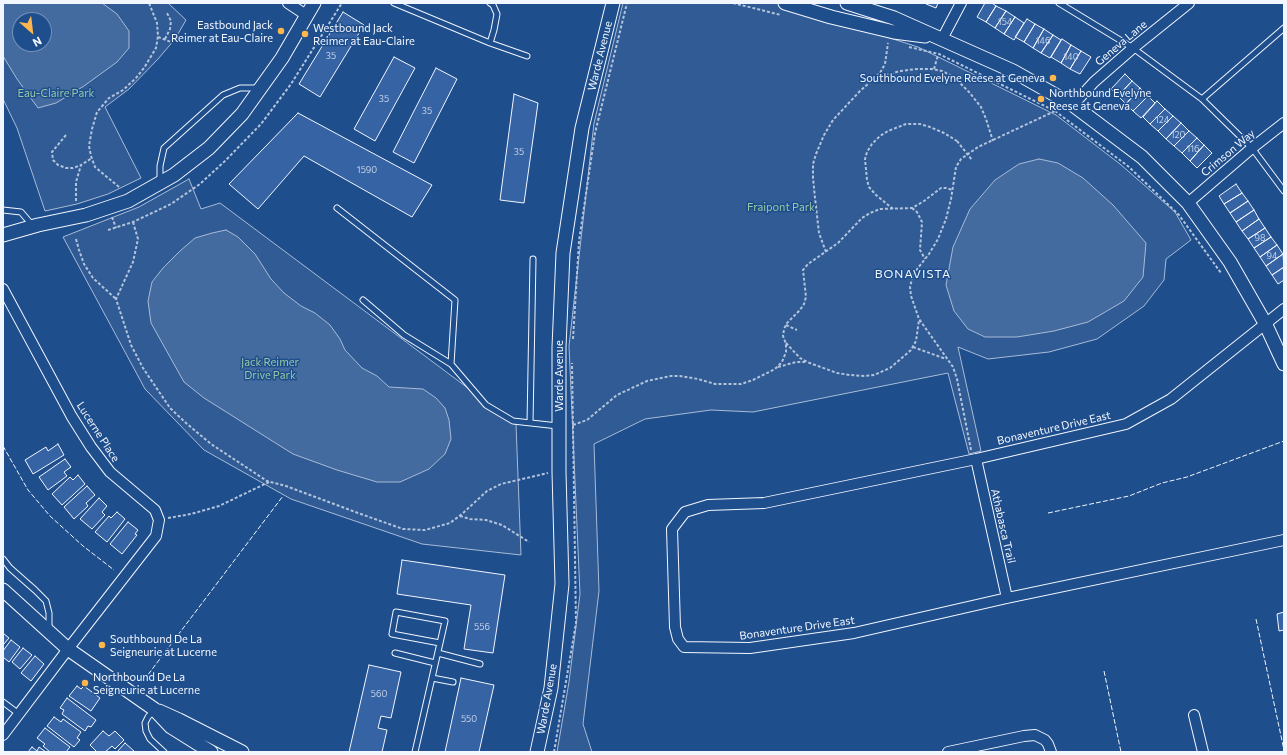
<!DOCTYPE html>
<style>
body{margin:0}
#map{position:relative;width:1287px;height:755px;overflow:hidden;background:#1f4e8c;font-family:Commissioner,sans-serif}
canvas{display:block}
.frame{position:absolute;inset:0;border:4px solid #f2f6ff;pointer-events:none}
.north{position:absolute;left:12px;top:12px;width:40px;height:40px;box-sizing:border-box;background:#1f4e8c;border:1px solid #7391ba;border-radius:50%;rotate:152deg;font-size:11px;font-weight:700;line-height:16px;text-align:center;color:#f2f6ff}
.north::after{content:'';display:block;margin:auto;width:14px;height:18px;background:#ffb74d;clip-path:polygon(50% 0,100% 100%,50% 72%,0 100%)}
</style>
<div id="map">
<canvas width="1287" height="755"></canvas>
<div class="frame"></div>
<div class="north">N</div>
</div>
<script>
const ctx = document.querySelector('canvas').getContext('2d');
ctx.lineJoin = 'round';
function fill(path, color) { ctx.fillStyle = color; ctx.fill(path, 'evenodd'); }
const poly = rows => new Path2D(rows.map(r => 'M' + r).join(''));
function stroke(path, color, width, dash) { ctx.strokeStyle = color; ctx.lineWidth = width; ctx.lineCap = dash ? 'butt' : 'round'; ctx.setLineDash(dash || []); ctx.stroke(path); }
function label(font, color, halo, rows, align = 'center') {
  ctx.font = font + ' Commissioner,sans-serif'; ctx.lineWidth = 3; ctx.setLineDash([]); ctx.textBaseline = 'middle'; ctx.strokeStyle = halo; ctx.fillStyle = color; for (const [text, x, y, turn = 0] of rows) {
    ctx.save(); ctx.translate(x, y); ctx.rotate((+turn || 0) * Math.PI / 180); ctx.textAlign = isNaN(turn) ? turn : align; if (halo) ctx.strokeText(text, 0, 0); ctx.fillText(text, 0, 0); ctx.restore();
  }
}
const built = poly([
 [3,3,168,3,186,20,175,39,158,59,129,89,105,107,141,178,108,194,77,204,45,211,17,128,3,99,3,3],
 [20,20,44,20,44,44,20,44,20,20],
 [623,3,781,3,918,47,1056,115,1120,164,1175,212,1191,240,1166,259,1164,280,1144,306,1097,339,1049,352,988,359,958,347,981,451,969,454,948,373,753,412,711,410,645,419,594,444,599,591,583,724,592,752,557,752,569,682,580,594,569,346,594,123,623,3],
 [189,179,201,209,220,203,516,424,521,555,422,544,291,499,204,450,145,389,63,237,139,207,189,179]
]);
const water = poly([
 [3,3,102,3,117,14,129,31,129,48,117,62,84,86,56,103,38,108,17,79,3,56,3,3],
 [20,20,44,20,44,44,20,44,20,20],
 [1039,159,1058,163,1083,178,1113,205,1146,243,1143,277,1124,301,1088,322,1054,331,1017,337,985,337,968,329,954,311,946,285,953,247,970,209,995,180,1019,164,1039,159],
 [226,230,238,237,255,254,271,279,284,293,301,306,315,313,330,325,340,339,345,350,362,368,377,376,389,387,423,389,436,398,445,408,449,420,451,439,445,454,429,469,400,482,377,482,337,470,293,454,204,398,184,382,151,323,148,301,152,282,163,268,180,251,195,238,212,233,226,230]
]);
const building = poly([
 [926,3,938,3,936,8,926,4,926,3],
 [985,3,992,3,996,6,986,22,977,17,985,3],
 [996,6,1006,11,995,28,986,22,996,6],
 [1006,11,1015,17,1004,34,995,28,1006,11],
 [343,12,364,25,320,97,299,84,343,12],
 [1015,17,1024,23,1014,40,1004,34,1015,17],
 [1027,19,1035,24,1024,42,1015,37,1027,19],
 [1035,24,1044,29,1033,48,1024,42,1035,24],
 [1044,29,1053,35,1041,53,1033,48,1044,29],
 [1053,35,1061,40,1050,58,1041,53,1053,35],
 [1062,39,1071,45,1061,63,1051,57,1062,39],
 [1071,45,1081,51,1070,69,1061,63,1071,45],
 [1081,51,1091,57,1080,74,1070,69,1081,51],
 [394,57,415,68,375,141,354,129,394,57],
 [436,68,457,79,414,163,393,152,436,68],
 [1125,74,1132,81,1118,96,1111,89,1125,74],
 [1132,81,1140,88,1126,104,1118,96,1132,81],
 [1140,88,1148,96,1133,111,1126,104,1140,88],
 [514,94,538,103,524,203,500,200,514,94],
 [1148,96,1155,103,1141,118,1133,111,1148,96],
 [1157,101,1165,109,1150,124,1143,117,1157,101],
 [1165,109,1173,116,1158,131,1150,124,1165,109],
 [298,113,432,185,412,217,304,156,258,209,229,184,298,113],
 [1173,116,1181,123,1166,139,1158,131,1173,116],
 [1181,123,1189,131,1174,146,1166,139,1181,123],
 [1189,131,1197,138,1182,153,1174,146,1189,131],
 [1197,138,1204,145,1190,161,1182,153,1197,138],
 [1204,145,1212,153,1197,168,1190,161,1204,145],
 [1236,184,1242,193,1224,204,1219,196,1236,184],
 [1242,193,1248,201,1230,213,1224,204,1242,193],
 [1248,201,1254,210,1236,222,1230,213,1248,201],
 [1254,210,1259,219,1242,231,1236,222,1254,210],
 [1259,219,1265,228,1248,239,1242,231,1259,219],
 [1265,228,1271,237,1254,248,1248,239,1265,228],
 [1271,237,1277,245,1260,257,1254,248,1271,237],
 [1277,245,1283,254,1266,266,1260,257,1277,245],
 [1283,254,1284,267,1272,275,1266,266,1283,254],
 [1284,267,1284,280,1278,284,1272,275,1284,267],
 [58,444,64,455,33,474,25,460,46,447,48,451,58,444],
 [65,459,71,467,64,472,67,476,48,490,39,477,65,459],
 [78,475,85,484,62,505,52,494,70,477,73,480,78,475],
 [87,486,95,495,86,503,88,506,74,519,64,507,87,486],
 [99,498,107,506,102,512,105,515,92,529,80,519,99,498],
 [117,512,125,519,107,542,95,532,109,516,111,518,117,512],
 [128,522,138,530,135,534,137,535,122,554,110,544,128,522],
 [402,560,505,575,493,653,464,649,471,605,397,594,402,560],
 [1284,612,1284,630,1279,631,1277,614,1284,612],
 [3,633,9,638,3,645,3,633],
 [11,640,20,647,9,662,3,657,3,651,11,640],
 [23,648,32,655,20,669,12,662,23,648],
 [35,656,44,664,31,681,21,673,35,656],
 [369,665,401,672,391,718,381,716,378,728,387,730,382,752,349,752,369,665],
 [461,678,494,685,479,752,445,752,461,678],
 [77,686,81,689,84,686,100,698,91,711,69,696,77,686],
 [67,698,96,720,91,727,88,726,85,731,62,714,64,710,60,708,67,698],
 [54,717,61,722,63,719,81,732,77,738,80,740,74,747,47,726,54,717],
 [45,728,70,747,66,752,50,752,43,746,45,744,37,738,45,728],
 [103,731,109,736,115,731,124,740,115,749,112,746,105,752,97,752,90,745,103,731],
 [125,743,134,751,133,752,117,752,125,743],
 [32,747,37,751,39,747,46,752,28,752,32,747]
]);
const path = poly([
 [733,3,781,15],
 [158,37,171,42],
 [165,39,170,29,171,21,167,13],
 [909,47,939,54,1055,111,1129,167,1179,215,1221,273],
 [934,69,938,55],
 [876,78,900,71,917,69,932,69,942,71,954,77,969,92,981,107,986,119,993,141],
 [66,135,52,152,53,160,58,165,66,168,73,168,81,165],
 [119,187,95,167,91,156,89,146,92,129,97,112,109,98,123,90,136,78,144,68,156,48,158,36,157,23,149,3],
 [76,201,76,182,81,165,92,158],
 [912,208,917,212,922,222,920,250,925,259],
 [893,209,876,195,869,187,867,180,865,159,867,152,872,144,880,136,888,131,906,124,920,124,930,127,944,133,957,141],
 [112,217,116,228],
 [133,222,138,239,133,262,116,299,131,345,143,368,170,408,186,423,211,444,267,481,286,486,358,513,403,529,425,530,450,523,462,514,487,491,501,484,548,473],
 [108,230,133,222,171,204,200,184,226,160,261,124,291,84,342,3],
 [76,239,79,250,84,264,93,278,116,299],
 [826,252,819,233,815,198,813,178,813,164,816,154,824,135,833,120,860,91,880,73,885,64,888,43],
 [786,325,797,330],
 [573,339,579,241,595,133,627,3],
 [786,343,800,358,807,362,837,373,850,375,864,376,874,375,890,368,911,350,916,341,919,320],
 [913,347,946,359],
 [778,367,796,362,805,362],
 [573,425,587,420,617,395,647,381,671,376,680,376,698,379,715,384,741,384,753,380,775,369,782,362,786,352,786,344,783,336,784,329,787,323,800,310,804,304,806,297,803,270,808,264,838,243,862,218,870,213,880,209,912,208,924,201,941,188,947,188,952,190],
 [971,450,957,379,953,367,919,319,911,296,910,287,912,279,914,273,929,254,938,239,946,219,951,199,956,167,961,159,978,147,1055,111],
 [460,516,470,519,486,520,502,525,529,542],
 [168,518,191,514,219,506,269,482],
 [554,752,576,623,572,363]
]);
const service = poly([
 [394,3,490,43,494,30,497,14,493,5,490,3],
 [1059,3,1133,48,1202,99,1252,148,1284,191],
 [490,43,527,56],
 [1202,99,1284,28],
 [160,182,160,166,164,148,223,95,240,88,258,88],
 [337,208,455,300,451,364,486,405,513,421,558,426],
 [3,210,21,212,33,226],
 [363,300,404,335,451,364],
 [530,423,533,259],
 [3,559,10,568,35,590,46,601,49,613,49,628],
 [395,653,435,663],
 [438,653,480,664],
 [432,678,453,682],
 [3,702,19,714],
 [154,710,148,717,145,723,146,731,150,739,164,752],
 [415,752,440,643,445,621,396,612,392,634,440,643]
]);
const minor = poly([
 [288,3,306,15],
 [942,39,961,3],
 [1073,105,1094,82,1133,48,1189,3],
 [1188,203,1252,148,1284,123],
 [3,289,72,417,91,447,110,472,155,510,159,520,156,536,68,649,3,735],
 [1284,309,1171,399,1126,424,976,459,764,503,708,505,685,512,672,529,675,627,678,639,684,647,750,648,854,633,1007,598,1284,540],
 [976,459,1007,598],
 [1194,715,1203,752],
 [948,752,1024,736,1035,735,1045,740,1048,744,1051,752]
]);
const tertiary = poly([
 [785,3,831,17,894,32,925,36],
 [847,3,894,18,1013,71,1073,105,1142,157,1188,203,1230,262,1265,323,1284,364],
 [3,235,38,225,86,215,128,201,174,175,209,148,242,114,282,58,314,3],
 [3,590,68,649,154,709,171,727,211,752],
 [159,711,179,720,242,752],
 [537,752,551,688,562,584,559,472,559,347,563,253,582,128,613,3]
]);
const pathBridge = poly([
 [957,141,972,160]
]);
const fence = poly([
 [3,446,28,490,50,516,83,546,114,570],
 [1048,513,1129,496,1162,483,1187,477,1284,441],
 [1256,619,1284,750],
 [1104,671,1121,752],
 [144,680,283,496]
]);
const markers = [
 [281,31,4,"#ffb74d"],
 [305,34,4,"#ffb74d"],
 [1053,78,4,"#ffb74d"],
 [1041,99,4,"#ffb74d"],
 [102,645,4,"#ffb74d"],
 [85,683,4,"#ffb74d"]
];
const numberNames = [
 ["154",1005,22],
 ["146",1043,41],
 ["35",331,56],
 ["140",1071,57],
 ["35",384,99],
 ["35",427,111],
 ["124",1162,120],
 ["120",1178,135],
 ["116",1193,149],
 ["35",519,152],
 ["1590",367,170],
 ["98",1260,238],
 ["94",1272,256],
 ["556",482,627],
 ["560",379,694],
 ["550",469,719]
];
const poiNames = [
 ["Eastbound Jack",273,25,"right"],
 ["Reimer at Eau-Claire",273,38,"right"],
 ["Westbound Jack",313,28],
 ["Reimer at Eau-Claire",313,41],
 ["Southbound Evelyne Reese at Geneva",1045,78,"right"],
 ["Northbound Evelyne",1049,93],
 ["Reese at Geneva",1049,106],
 ["Southbound De La",110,639],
 ["Seigneurie at Lucerne",110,652],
 ["Northbound De La",93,677],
 ["Seigneurie at Lucerne",93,690]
];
const streetNames = [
 ["Geneva Lane",1121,43,-40],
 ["Warde Avenue",600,56,-76],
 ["Crimson Way",1228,153,-40],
 ["Warde Avenue",559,376,-90],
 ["Bonaventure Drive East",1054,428,-13],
 ["Lucerne Place",98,432,57],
 ["Athabasca Trail",1003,526,77],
 ["Bonaventure Drive East",797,628,-8],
 ["Warde Avenue",547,699,-80]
];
const parkNames = [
 ["Eau-Claire Park",56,93],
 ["Fraipont Park",781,207],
 ["Jack Reimer",270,362],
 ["Drive Park",270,375]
];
const neighbourhoodNames = [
 ["BONAVISTA",913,274]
];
fill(built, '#305b95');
stroke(built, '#a8bbd7', 1);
fill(water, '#446ba0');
stroke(water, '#a8bbd7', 1);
fill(building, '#3563a3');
stroke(building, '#f2f6ff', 1);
stroke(service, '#f2f6ff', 7);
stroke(minor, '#f2f6ff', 12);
stroke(tertiary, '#f2f6ff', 15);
stroke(path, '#b3c4dc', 2, [3, 2]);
stroke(service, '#1f4e8c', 5);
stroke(minor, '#1f4e8c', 10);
stroke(tertiary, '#1f4e8c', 13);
stroke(pathBridge, '#b3c4dc', 2, [3, 2]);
stroke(fence, '#f2f6ff', 1, [5, 2]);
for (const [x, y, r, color] of markers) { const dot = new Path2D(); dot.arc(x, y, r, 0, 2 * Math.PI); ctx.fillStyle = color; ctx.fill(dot); stroke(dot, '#1f4e8c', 1.5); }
label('9px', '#c3d1e8', null, numberNames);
label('11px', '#f2f6ff', '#1f4e8c', poiNames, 'left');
label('11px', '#f2f6ff', '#1f4e8c', streetNames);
label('11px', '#97c8a6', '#1f4e8c', parkNames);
ctx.letterSpacing = '1px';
label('12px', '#f2f6ff', '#1f4e8c', neighbourhoodNames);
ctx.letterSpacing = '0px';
</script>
